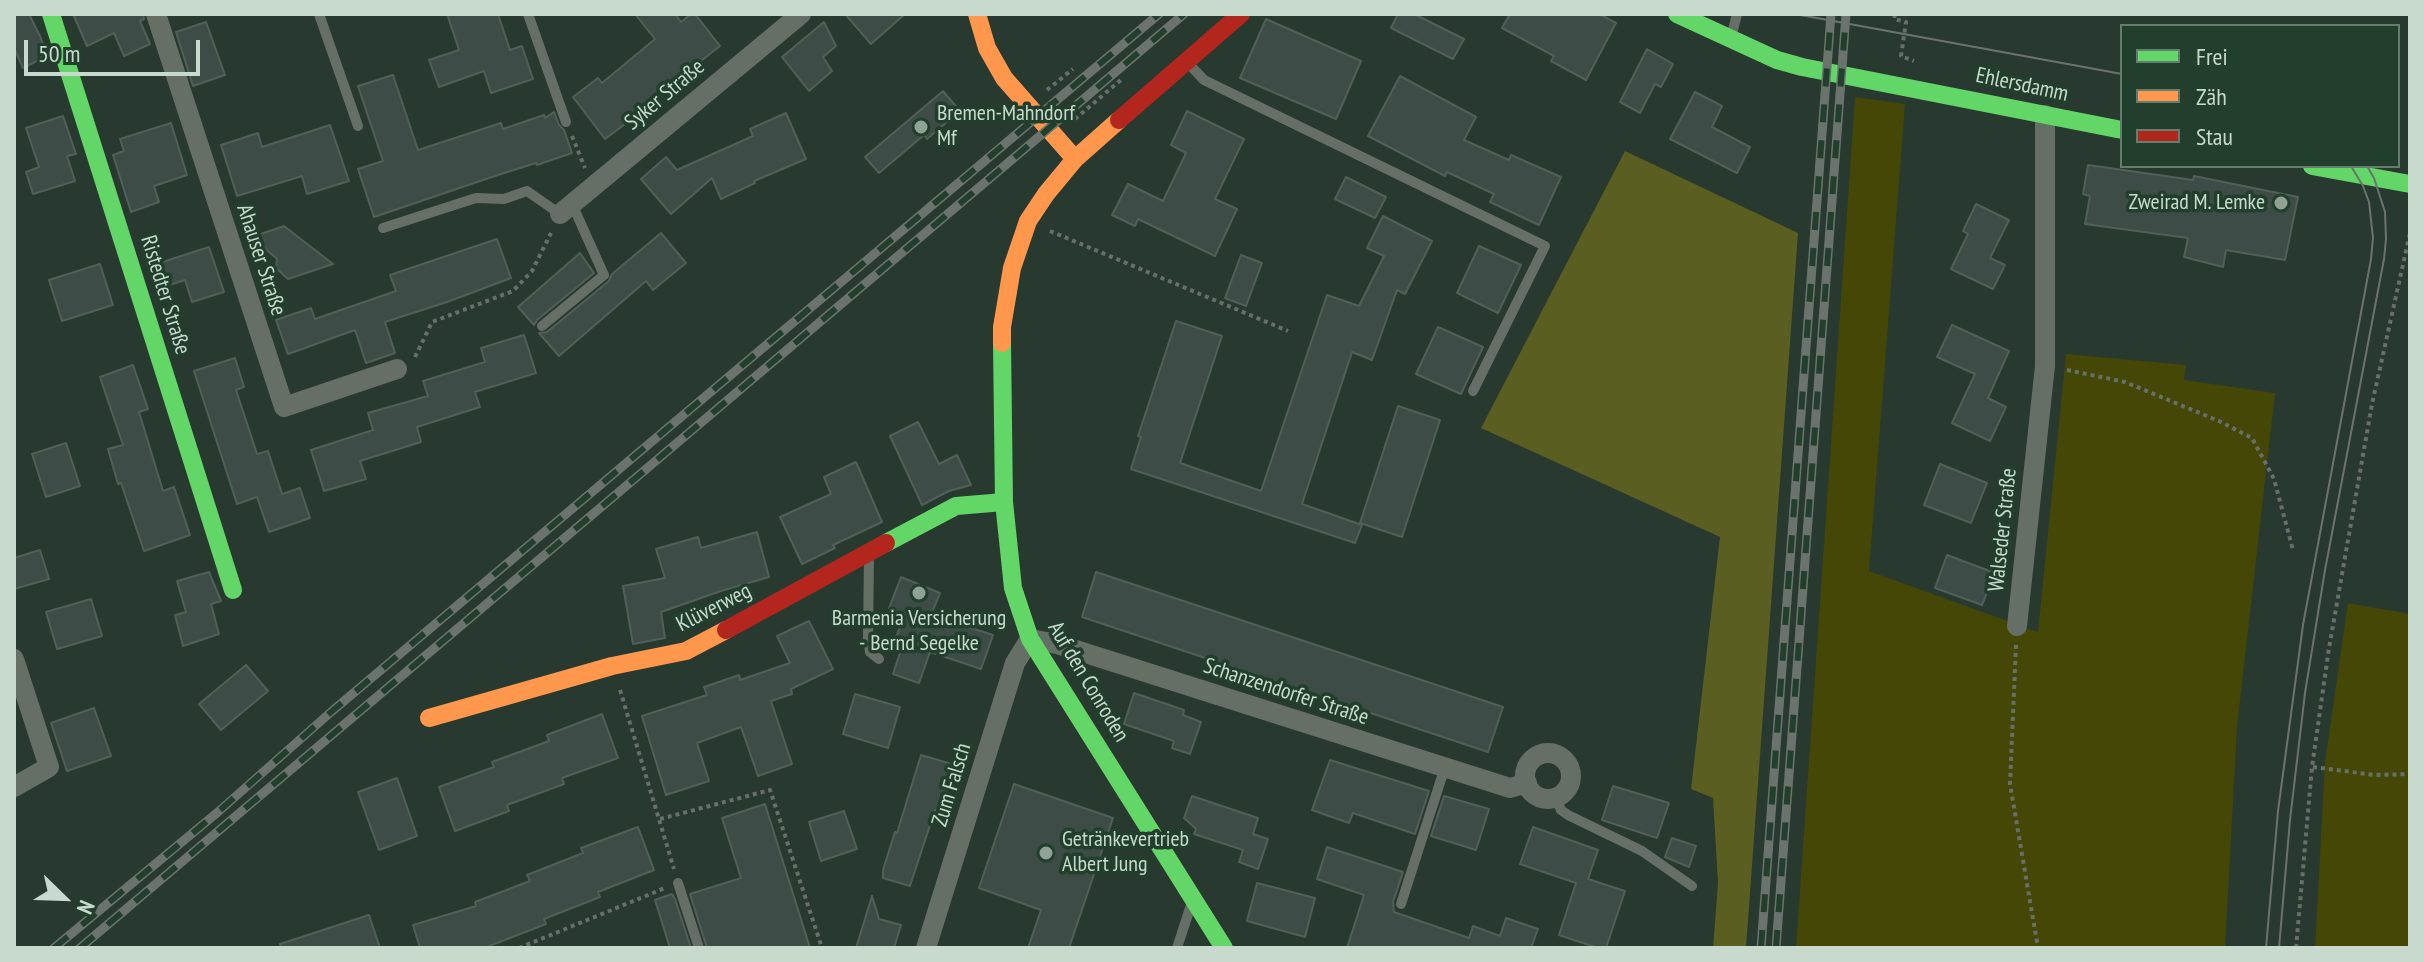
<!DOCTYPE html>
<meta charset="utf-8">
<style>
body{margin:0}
#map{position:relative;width:2424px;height:962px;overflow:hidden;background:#28392f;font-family:"PT Sans Narrow",sans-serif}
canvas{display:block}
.frame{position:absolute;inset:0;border:16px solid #c8d9ce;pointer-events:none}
.legend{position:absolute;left:2120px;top:24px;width:280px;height:144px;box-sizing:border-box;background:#223f2e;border:2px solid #647d6e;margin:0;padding:10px 14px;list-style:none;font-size:24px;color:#c8d9ce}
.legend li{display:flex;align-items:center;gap:16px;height:40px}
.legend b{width:40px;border:2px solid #647d6e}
.north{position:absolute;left:24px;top:858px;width:80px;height:80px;-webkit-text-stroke:6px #223f2e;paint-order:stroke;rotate:113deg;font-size:22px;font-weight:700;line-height:32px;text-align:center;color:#c8d9ce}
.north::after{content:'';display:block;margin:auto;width:28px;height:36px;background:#c8d9ce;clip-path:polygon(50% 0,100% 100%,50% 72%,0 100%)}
.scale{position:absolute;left:24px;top:40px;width:176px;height:36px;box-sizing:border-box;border:4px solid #c8d9ce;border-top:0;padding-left:10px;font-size:24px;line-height:28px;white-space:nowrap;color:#c8d9ce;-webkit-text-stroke:6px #223f2e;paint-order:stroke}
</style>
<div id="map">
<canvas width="2424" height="962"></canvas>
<div class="frame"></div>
<ul class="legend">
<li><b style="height:10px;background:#63d668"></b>Frei</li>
<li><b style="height:10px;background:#ff974d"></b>Zäh</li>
<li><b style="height:10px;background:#b3261e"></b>Stau</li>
</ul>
<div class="north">N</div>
<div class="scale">50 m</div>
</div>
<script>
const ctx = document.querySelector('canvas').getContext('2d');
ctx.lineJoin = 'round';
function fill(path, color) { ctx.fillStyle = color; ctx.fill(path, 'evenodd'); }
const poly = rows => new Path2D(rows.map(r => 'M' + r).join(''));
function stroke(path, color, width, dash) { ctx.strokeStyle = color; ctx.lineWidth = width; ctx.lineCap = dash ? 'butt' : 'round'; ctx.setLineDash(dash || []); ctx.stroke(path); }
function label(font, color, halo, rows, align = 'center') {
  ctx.font = font + ' "PT Sans Narrow",sans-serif'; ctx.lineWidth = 7; ctx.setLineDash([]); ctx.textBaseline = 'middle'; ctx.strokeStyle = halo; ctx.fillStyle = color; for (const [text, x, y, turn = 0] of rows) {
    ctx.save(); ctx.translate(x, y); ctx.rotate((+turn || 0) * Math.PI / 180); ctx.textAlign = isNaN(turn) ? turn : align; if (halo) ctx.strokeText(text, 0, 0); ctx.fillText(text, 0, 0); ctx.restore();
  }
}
const green = poly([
 [1855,97,1905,104,1869,571,2038,632,2066,354,2186,365,2184,380,2275,393,2237,727,2225,948,1796,948],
 [2348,603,2410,614,2410,948,2315,948,2325,762]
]);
const forest = poly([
 [1625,151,1798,233,1746,948,1713,948,1718,883,1713,798,1691,789,1720,537,1481,428]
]);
const building = poly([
 [14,14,29,14,40,36,47,56,23,68,14,48,14,14],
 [73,14,143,14,144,19,140,21,150,44,124,56,114,33,87,46,73,14],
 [447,14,498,14,510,50,522,46,533,79,491,93,484,71,439,87,429,60,459,50,447,14],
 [635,14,675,14,681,22,691,14,695,14,720,46,677,80,678,81,649,106,605,139,573,97,598,78,602,83,655,39,635,14],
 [845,14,905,14,871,44,845,14],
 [1398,14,1414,14,1464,39,1453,59,1391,28,1398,14],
 [1510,14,1599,14,1616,23,1586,80,1551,61,1554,56,1502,28,1510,14],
 [1266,19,1361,61,1336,119,1240,78,1266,19],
 [206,22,225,75,193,86,176,32,206,22],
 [824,22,836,46,823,57,832,71,809,91,782,57,824,22],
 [1647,49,1673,64,1661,87,1655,84,1640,113,1620,102,1647,49],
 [393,75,418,150,501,123,503,129,544,115,545,118,554,112,559,125,564,130,572,153,537,165,536,163,498,175,374,217,358,169,383,161,358,86,393,75],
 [1400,76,1476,117,1464,140,1509,160,1511,155,1561,177,1539,225,1490,202,1494,194,1447,172,1445,176,1368,136,1400,76],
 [943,91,960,111,927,139,924,135,879,173,865,157,943,91],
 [1695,92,1722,106,1712,127,1750,147,1737,173,1670,139,1695,92],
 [1187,111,1244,139,1215,199,1237,209,1215,256,1138,219,1135,226,1112,215,1128,184,1163,201,1186,153,1171,145,1187,111],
 [786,113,806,159,754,181,755,183,721,199,712,178,671,214,641,179,666,157,677,170,753,136,750,129,786,113],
 [63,116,76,154,67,156,75,181,33,194,26,172,39,167,26,128,63,116],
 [171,123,187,175,154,186,159,202,131,212,113,155,124,151,120,139,171,123],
 [330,125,349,181,307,194,302,176,237,196,221,145,258,133,262,147,330,125],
 [2088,165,2193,180,2194,176,2298,197,2285,260,2226,250,2223,267,2184,257,2188,238,2085,224,2090,196,2083,194,2088,165],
 [1346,177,1386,197,1375,218,1335,199,1346,177],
 [1976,204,2009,220,1990,258,2005,265,1993,289,1951,269,1968,234,1963,231,1976,204],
 [1383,216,1432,241,1405,294,1397,290,1372,360,1352,352,1302,504,1362,525,1355,543,1131,469,1141,437,1138,436,1176,321,1222,336,1180,463,1261,491,1327,295,1359,306,1384,256,1367,248,1383,216],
 [284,226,333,264,288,279,276,268,277,259,252,237,284,226],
 [661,233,686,263,653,290,646,281,559,356,539,333,547,332,609,281,612,274,661,233],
 [497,239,511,278,447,302,385,322,395,353,366,363,355,330,288,354,276,320,311,308,315,319,396,291,390,275,497,239],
 [1479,246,1521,265,1498,313,1457,293,1479,246],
 [209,247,224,292,192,302,185,280,160,288,153,265,209,247],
 [580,253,594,273,537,320,534,325,518,307,580,253],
 [1241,255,1262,263,1246,306,1225,298,1241,255],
 [100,264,113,305,62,321,49,280,100,264],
 [1952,325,2009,351,1988,398,2006,407,1990,441,1952,423,1975,374,1937,357,1952,325],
 [1438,327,1483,347,1461,394,1416,374,1438,327],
 [524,335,536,373,475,392,480,407,417,427,421,442,360,461,366,479,324,491,311,450,373,430,368,413,428,396,423,381,485,362,481,348,524,335],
 [235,358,244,387,236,390,257,454,268,451,282,494,300,488,310,518,269,532,257,497,237,504,194,371,235,358],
 [133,365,148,409,139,412,163,491,174,487,190,535,144,551,121,483,118,484,108,449,123,445,100,377,133,365],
 [1398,406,1440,420,1402,537,1360,523,1398,406],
 [918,422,939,464,957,455,971,485,949,491,922,505,890,436,918,422],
 [66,443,80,486,46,497,32,454,66,443],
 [856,462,882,522,833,545,835,548,802,564,780,517,831,494,824,477,856,462],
 [1940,464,1987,483,1971,523,1924,505,1940,464],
 [757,532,769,577,721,591,661,612,665,638,633,644,623,586,665,578,656,549,698,537,701,548,757,532],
 [40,550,49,579,14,589,14,558,40,550],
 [1947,555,1995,573,1982,605,1935,588,1947,555],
 [209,572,221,601,211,604,219,634,183,646,175,615,186,612,177,581,209,572],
 [1096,572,1503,707,1488,752,1082,617,1096,572],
 [901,577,940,593,931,615,993,635,981,669,930,652,919,683,893,674,902,647,893,644,905,615,889,608,901,577],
 [91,599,102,636,57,649,46,612,91,599],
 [809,621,833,669,791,689,792,694,771,701,792,764,758,776,741,727,697,743,709,781,666,795,642,716,707,695,704,687,739,675,740,680,790,663,777,636,809,621],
 [246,665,268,691,221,730,199,704,246,665],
 [1134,693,1184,710,1183,715,1201,722,1190,754,1172,748,1174,741,1124,724,1134,693],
 [855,694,900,707,888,748,843,734,855,694],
 [94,708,111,756,67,771,51,723,94,708],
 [602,714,618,758,562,778,564,784,507,805,509,811,455,831,439,787,494,767,492,762,549,741,547,735,602,714],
 [921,755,955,765,941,811,935,810,910,886,883,878,883,870,895,832,897,833,921,755],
 [1330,760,1429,791,1415,834,1353,813,1349,823,1312,810,1330,760],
 [397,778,417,836,379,850,358,792,397,778],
 [1014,784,1113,818,1069,948,1028,948,1041,910,979,888,1014,784],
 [1613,786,1669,803,1657,838,1602,820,1613,786],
 [1192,796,1258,818,1253,834,1268,839,1258,869,1239,862,1243,850,1194,834,1196,829,1184,818,1192,796],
 [1444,796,1489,809,1476,850,1431,836,1444,796],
 [765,804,810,948,707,948,690,894,741,878,722,818,765,804],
 [844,811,857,849,821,861,809,822,844,811],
 [638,827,654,870,598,892,600,897,544,919,546,924,484,948,420,948,413,925,476,906,475,902,530,881,527,875,583,853,581,848,638,827],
 [1533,827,1598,850,1588,879,1625,891,1606,948,1598,948,1559,935,1576,883,1520,864,1533,827],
 [1672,838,1696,846,1689,867,1665,857,1672,838],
 [1327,847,1403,872,1393,902,1394,912,1469,938,1473,926,1500,936,1506,918,1538,929,1531,948,1347,948,1364,895,1317,879,1327,847],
 [1257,883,1315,898,1305,937,1247,921,1257,883],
 [672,894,675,899,691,948,670,948,655,900,672,894],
 [872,896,879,919,901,925,894,948,856,948,872,896],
 [369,915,380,948,281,948,280,944,369,915]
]);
const path = poly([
 [1895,14,1894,19,1906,22,1901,56,1914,61],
 [1047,90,1073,69],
 [1075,119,1122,79],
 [572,136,585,168],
 [1050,231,1288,331],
 [415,357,432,322,513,291,532,271,551,233],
 [2067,370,2125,382,2219,421,2252,438,2274,479,2293,550],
 [2016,645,2010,784,2038,948],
 [620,690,674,869],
 [2313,767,2375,775,2410,774],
 [660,819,770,790,822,948],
 [519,948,665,888],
 [2296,948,2312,767,2329,648,2372,404,2410,233]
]);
const lane = poly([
 [319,14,358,126],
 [528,14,566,122],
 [1731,38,1737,14],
 [1187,62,1204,80,1545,246,1473,391],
 [383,228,476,198,504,199,527,191,560,214],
 [542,326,604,275,572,204],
 [869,555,868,638,870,652,879,659],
 [1556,798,1561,810,1568,815,1642,851,1692,886],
 [678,883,699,948],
 [1401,904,1445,767],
 [1177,948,1191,905]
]);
const street = poly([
 [156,14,284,407,397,369],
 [560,214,801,14],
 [2017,626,2045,366,2045,115],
 [14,659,49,767,14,787],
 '1525 776a23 23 0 1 1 46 0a23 23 0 1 1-46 0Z',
 [926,948,1015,663,1030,639,1057,644,1510,788,1527,783]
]);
const fast = poly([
 [51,14,233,590],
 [1677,14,1777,60,1802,67,2122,130],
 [2312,166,2410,184],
 [1002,343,1004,502,1013,588,1030,639,1224,948],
 [886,543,956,506,1004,502]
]);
const slow = poly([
 [977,14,987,48,1004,78,1075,159],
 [1002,343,1002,327,1012,268,1028,221,1046,194,1075,159,1119,120],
 [429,718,612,666,686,651,726,630]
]);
const jam = poly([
 [1119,120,1241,14],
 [726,630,886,543]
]);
const tram = poly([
 [1795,14,2122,74],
 [2266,948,2278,811,2303,625,2371,259,2373,238,2369,202,2363,186,2351,166],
 [2279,948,2290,820,2305,693,2325,570,2384,259,2386,239,2385,212,2374,178,2367,166]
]);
const rail = poly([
 [54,948,218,812,331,712,1159,14],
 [80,948,1184,14],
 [1761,948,1831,14],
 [1776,948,1846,14]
]);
const markers = [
 [921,127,8,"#90a196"],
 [2281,203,8,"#90a196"],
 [919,593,8,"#90a196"],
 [1046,853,8,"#90a196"]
];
const streetNames = [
 ["Ehlersdamm",2022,85,12],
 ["Syker Straße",665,95,-40],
 ["Ahauser Straße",261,260,72],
 ["Ristedter Straße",165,295,73],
 ["Walseder Straße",2003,530,-84],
 ["Klüverweg",714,608,-27],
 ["Auf den Conroden",1088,682,59],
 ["Schanzendorfer Straße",1286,692,18],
 ["Zum Falsch",952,785,-73]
];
const poiNames = [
 ["Bremen-Mahndorf",937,114],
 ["Mf",937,139],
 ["Zweirad M. Lemke",2265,203,"right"],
 ["Barmenia Versicherung",919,619,"center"],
 ["- Bernd Segelke",919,644,"center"],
 ["Getränkevertrieb",1062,840],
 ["Albert Jung",1062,865]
];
fill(green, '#444706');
fill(forest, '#5a5e20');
fill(building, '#3d4c46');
stroke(building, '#506059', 2);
stroke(path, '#677068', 4, [4, 4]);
stroke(lane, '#666f66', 10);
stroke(street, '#666f66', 20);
stroke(fast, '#63d668', 18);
stroke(slow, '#ff974d', 18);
stroke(jam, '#b3261e', 18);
stroke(tram, '#6b746c', 2);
stroke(rail, '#6b746c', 9);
stroke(rail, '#223f2e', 6, [18]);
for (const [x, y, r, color] of markers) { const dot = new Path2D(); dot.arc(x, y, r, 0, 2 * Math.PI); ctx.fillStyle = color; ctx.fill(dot); stroke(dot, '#223f2e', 3); }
label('22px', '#c8d9ce', '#223f2e', streetNames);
label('22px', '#c8d9ce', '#223f2e', poiNames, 'left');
</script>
